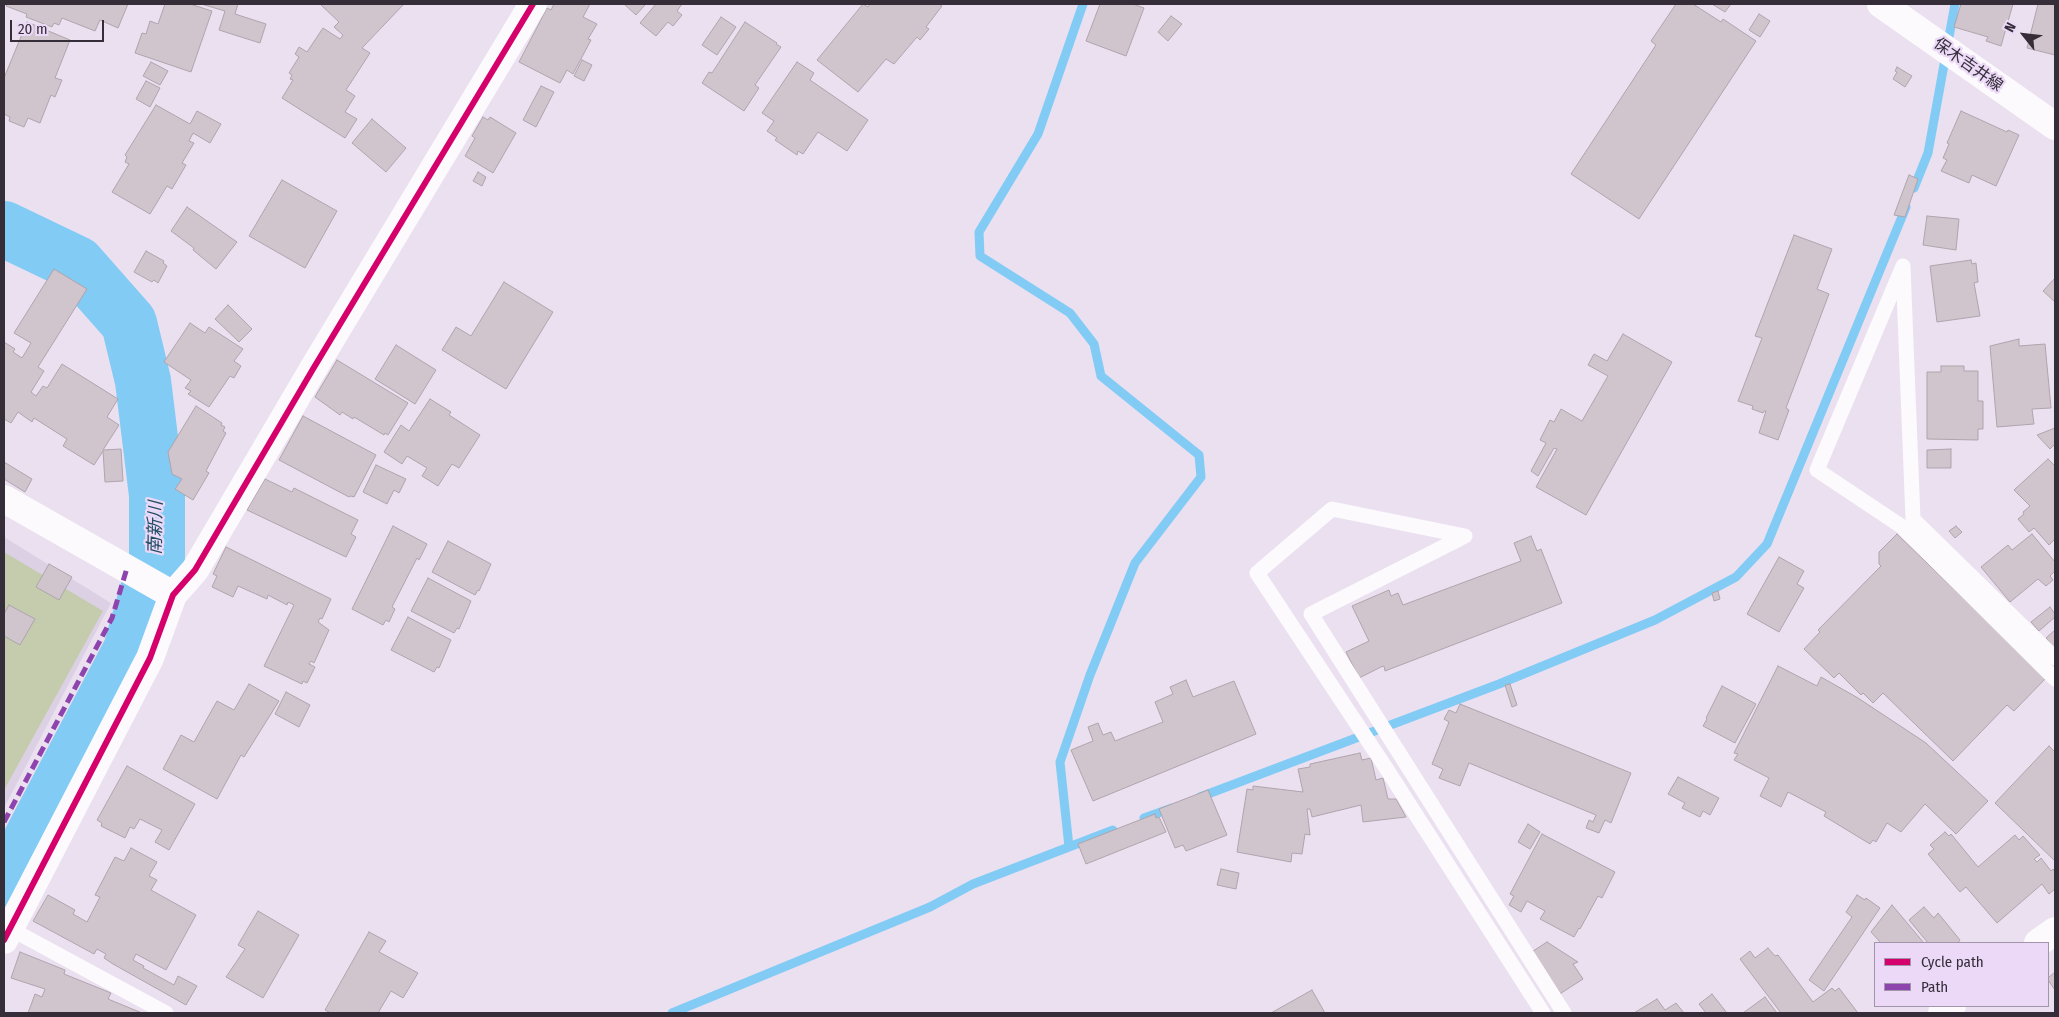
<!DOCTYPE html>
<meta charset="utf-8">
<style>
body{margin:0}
#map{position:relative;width:2059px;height:1017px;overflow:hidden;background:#eae0f0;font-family:"Fira Sans Condensed",sans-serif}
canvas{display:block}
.frame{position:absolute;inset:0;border:5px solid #352e39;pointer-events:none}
.legend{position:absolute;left:1874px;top:942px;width:175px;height:65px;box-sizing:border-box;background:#ebd9f7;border:1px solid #a295ab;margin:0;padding:6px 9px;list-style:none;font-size:15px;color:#352e39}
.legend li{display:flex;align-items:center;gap:10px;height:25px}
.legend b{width:25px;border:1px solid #a295ab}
.north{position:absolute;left:1999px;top:10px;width:50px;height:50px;-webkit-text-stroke:4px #ebd9f7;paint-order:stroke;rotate:299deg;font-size:14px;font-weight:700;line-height:20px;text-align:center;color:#352e39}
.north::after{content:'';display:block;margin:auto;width:18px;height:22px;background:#352e39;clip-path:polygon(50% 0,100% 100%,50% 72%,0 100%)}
.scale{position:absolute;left:10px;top:20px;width:94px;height:22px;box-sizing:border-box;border:2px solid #352e39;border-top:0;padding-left:6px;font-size:15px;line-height:18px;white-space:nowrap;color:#352e39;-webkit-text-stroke:4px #ebd9f7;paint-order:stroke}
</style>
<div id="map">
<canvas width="2059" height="1017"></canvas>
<div class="frame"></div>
<ul class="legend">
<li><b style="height:6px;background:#d6006c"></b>Cycle path</li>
<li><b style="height:6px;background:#8e44ad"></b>Path</li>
</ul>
<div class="north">N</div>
<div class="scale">20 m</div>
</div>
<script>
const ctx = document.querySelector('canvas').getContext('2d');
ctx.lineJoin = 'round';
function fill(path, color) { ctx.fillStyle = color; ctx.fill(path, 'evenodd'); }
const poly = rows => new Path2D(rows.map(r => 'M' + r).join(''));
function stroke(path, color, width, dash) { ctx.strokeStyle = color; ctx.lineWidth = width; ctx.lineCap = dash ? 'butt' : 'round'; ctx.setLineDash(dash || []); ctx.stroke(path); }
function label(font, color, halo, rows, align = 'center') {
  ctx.font = font + ' "Fira Sans Condensed","Noto Sans JP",sans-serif'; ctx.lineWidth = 4.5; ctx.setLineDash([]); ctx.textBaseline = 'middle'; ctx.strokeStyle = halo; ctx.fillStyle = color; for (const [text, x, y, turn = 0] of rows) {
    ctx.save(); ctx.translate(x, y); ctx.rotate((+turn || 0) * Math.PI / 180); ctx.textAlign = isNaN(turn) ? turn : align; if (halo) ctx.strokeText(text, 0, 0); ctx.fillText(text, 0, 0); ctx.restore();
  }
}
const education = poly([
 [4,537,111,603,4,808]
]);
const green = poly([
 [4,552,103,611,4,790]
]);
const stream = poly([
 [1914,188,1928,153,1955,4],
 [1200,797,1499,684,1655,620,1736,577,1767,544,1906,207],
 [1144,818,1172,808],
 [1069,847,1060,762,1090,675,1135,563,1201,477,1199,455,1101,376,1094,344,1070,313,980,256,979,232,1038,134,1083,4],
 [672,1013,930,907,973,884,1113,830]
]);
const river = poly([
 [4,229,77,264,129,323,143,381,157,495,157,559,131,650,4,891]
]);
const building = poly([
 [7,4,128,4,118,28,100,20,95,31,62,18,59,25,54,23,52,27,26,17,27,14,6,6,7,4],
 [165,4,190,4,212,11,191,72,135,53,142,33,146,34,150,21,158,24,165,4],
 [201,4,238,4,235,14,266,24,260,43,219,30,225,11,201,4],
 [320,4,404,4,362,48,370,53,346,90,355,96,345,112,357,119,345,138,282,98,293,80,290,79,292,75,289,73,299,57,295,54,299,47,307,52,323,28,340,39,343,35,334,27,339,22,320,4],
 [554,4,590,4,583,17,597,24,588,39,591,40,573,74,567,70,560,83,519,62,547,8,551,10,554,4],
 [624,4,644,4,645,5,636,15,624,4],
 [656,4,682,4,677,11,682,15,673,26,668,22,656,36,640,23,656,4],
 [863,4,868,7,870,4,939,4,942,6,926,27,929,29,920,40,917,37,894,64,886,59,858,92,817,60,863,4],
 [1100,4,1133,4,1144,8,1126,56,1086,41,1100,4],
 [1676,4,1693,4,1721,22,1723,19,1756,41,1639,219,1571,174,1656,45,1651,41,1676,4],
 [1712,4,1731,4,1725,12,1712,4],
 [1961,4,2013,4,2001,46,1986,41,1988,37,1954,27,1961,4],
 [2038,4,2055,4,2055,55,2027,48,2038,4],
 [1759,14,1770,21,1760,37,1749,30,1759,14],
 [1171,16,1182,24,1168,41,1158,32,1171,16],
 [721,17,736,27,717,55,702,45,721,17],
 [27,22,70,40,55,78,62,80,55,97,51,95,40,123,28,118,24,127,9,121,10,117,4,114,4,78,27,22],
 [745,22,777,43,776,44,781,47,755,85,759,88,744,111,702,83,709,72,712,73,745,22],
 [582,60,592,65,584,81,574,76,582,60],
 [151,62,168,71,160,85,143,76,151,62],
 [797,62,814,73,810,80,868,120,847,151,818,132,803,154,798,151,797,155,775,140,777,138,767,131,774,121,762,113,797,62],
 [1897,67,1912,76,1905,87,1893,79,1897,72,1895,71,1897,67],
 [146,81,160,88,150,107,136,99,146,81],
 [541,86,554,92,536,127,523,120,541,86],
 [156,105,190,124,197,111,221,124,210,143,193,133,189,141,194,143,182,163,186,165,172,189,167,186,150,214,112,192,129,164,125,162,127,157,125,155,156,105],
 [1961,111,2007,132,2008,130,2019,135,1996,186,1972,175,1969,183,1941,171,1947,160,1943,158,1949,144,1947,143,1961,111],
 [483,117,488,120,490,117,516,133,493,173,465,156,475,138,472,136,483,117],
 [372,119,406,148,386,172,352,143,372,119],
 [478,172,486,177,482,186,473,181,478,172],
 [1909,175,1918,179,1905,217,1894,215,1909,175],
 [282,180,337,211,305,268,249,236,282,180],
 [187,207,237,242,216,269,193,250,194,248,171,231,187,207],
 [1927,216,1959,219,1956,250,1923,245,1927,216],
 [1794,235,1832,249,1817,289,1829,294,1786,408,1789,410,1778,440,1759,433,1766,411,1764,411,1763,413,1752,409,1753,406,1738,401,1762,338,1755,336,1794,235],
 [146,251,164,261,163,263,167,266,158,283,154,280,152,282,134,272,146,251],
 [1971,260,1972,264,1976,263,1978,282,1974,283,1980,316,1937,322,1930,266,1971,260],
 [54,269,87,289,38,367,44,371,31,392,36,396,43,386,47,388,62,364,118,399,107,417,119,425,103,450,121,449,123,481,105,482,103,451,94,465,63,446,67,439,34,418,32,422,18,412,11,423,4,419,4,342,15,349,13,352,22,358,31,343,14,333,54,269],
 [2055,278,2055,302,2043,291,2055,278],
 [504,282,553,312,506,389,442,350,456,327,471,336,504,282],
 [228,305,252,329,239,342,215,319,228,305],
 [190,323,205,333,209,327,243,349,234,361,241,366,234,378,230,376,209,407,188,394,191,391,185,388,191,380,164,362,190,323],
 [1623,334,1672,362,1586,515,1536,487,1557,449,1554,448,1538,476,1531,471,1546,443,1540,440,1550,420,1554,422,1561,409,1582,421,1608,376,1588,365,1594,354,1607,361,1623,334],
 [2019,339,2019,346,2045,344,2051,408,2032,409,2034,424,1997,427,1990,346,2019,339],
 [396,345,436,370,415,404,375,379,396,345],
 [337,360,408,403,388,435,385,433,384,435,354,417,353,419,342,412,340,415,315,397,337,360],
 [1941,366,1964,366,1964,371,1978,371,1978,401,1983,401,1983,429,1978,429,1978,440,1927,439,1927,372,1941,372,1941,366],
 [430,399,451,412,449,415,480,435,459,468,452,464,438,486,422,476,427,468,407,456,402,464,384,452,401,425,409,431,430,399],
 [196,406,222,423,221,425,225,427,223,431,226,433,206,471,209,473,193,500,175,489,182,479,172,474,168,452,196,406],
 [303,416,376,455,354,497,351,496,349,497,279,460,303,416],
 [2055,428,2055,444,2050,449,2037,435,2055,428],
 [1951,449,1951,468,1927,468,1927,450,1951,449],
 [2048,459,2055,466,2055,539,2049,545,2034,528,2029,532,2018,519,2024,514,2023,512,2030,506,2014,490,2048,459],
 [4,462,32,479,25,492,4,479,4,462],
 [376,465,406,479,399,493,394,490,387,504,363,492,376,465],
 [265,479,292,492,294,488,358,520,351,534,356,537,346,557,247,510,265,479],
 [393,526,427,544,419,560,417,558,392,607,395,609,389,622,386,620,383,625,352,609,393,526],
 [1956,526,1962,532,1955,538,1949,531,1956,526],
 [1897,534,2046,678,2014,711,2007,705,1953,761,1883,693,1873,703,1863,693,1861,695,1839,673,1834,678,1804,649,1820,632,1818,630,1881,566,1879,564,1879,552,1897,534],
 [2032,534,2055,562,2055,571,2050,576,2053,580,2046,586,2038,579,2010,602,1981,567,2008,545,2012,550,2032,534],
 [1531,536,1537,551,1541,549,1562,603,1385,671,1384,666,1381,667,1359,678,1346,652,1369,641,1352,606,1389,590,1391,596,1398,593,1403,605,1521,561,1514,543,1531,536],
 [448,541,491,564,479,591,478,590,475,595,432,572,448,541],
 [226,547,331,599,322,619,320,618,318,622,329,630,314,663,311,661,309,664,315,667,307,683,303,681,302,684,264,666,294,605,288,602,287,605,268,595,267,599,238,586,233,597,212,587,217,576,213,574,226,547],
 [1779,557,1804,571,1797,584,1804,588,1779,632,1747,614,1779,557],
 [49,564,72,577,59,600,36,587,49,564],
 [428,578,471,601,459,629,457,628,454,633,411,611,428,578],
 [1718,591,1720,599,1714,601,1712,593,1718,591],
 [9,605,35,619,20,645,4,636,4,614,9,605],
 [2050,607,2055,614,2055,617,2039,631,2031,622,2050,607],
 [408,617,451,640,439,668,437,667,434,672,391,650,408,617],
 [2055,630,2055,650,2046,638,2055,630],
 [1778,666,1817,686,1821,677,1858,698,1926,743,1988,801,1956,834,1925,804,1901,832,1887,823,1876,842,1873,840,1870,844,1824,816,1826,812,1788,792,1781,807,1760,796,1769,778,1734,760,1738,754,1734,753,1778,666],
 [1186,680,1193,697,1234,681,1256,734,1093,801,1071,750,1093,741,1088,727,1098,723,1103,735,1111,732,1115,741,1163,722,1155,702,1173,694,1170,687,1186,680],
 [249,684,279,701,244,757,241,755,217,799,163,769,181,735,194,742,217,701,234,710,249,684],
 [1510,684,1517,705,1512,707,1505,685,1510,684],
 [1722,686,1756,704,1735,743,1703,726,1707,719,1706,718,1722,686],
 [286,692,310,705,299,727,275,714,286,692],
 [1460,704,1631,773,1611,823,1605,820,1599,833,1586,828,1589,820,1593,822,1596,815,1469,763,1460,786,1439,778,1443,769,1432,764,1449,722,1444,719,1449,710,1456,713,1460,704],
 [2049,746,2055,752,2055,861,1995,803,2049,746],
 [1360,753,1362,760,1371,758,1376,780,1383,778,1388,799,1396,799,1406,817,1363,822,1361,805,1312,817,1310,809,1307,809,1310,835,1305,834,1302,854,1292,853,1291,862,1237,852,1247,789,1253,790,1253,786,1303,792,1298,769,1310,767,1310,764,1360,753],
 [127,766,195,804,169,850,155,842,162,830,140,819,134,829,130,827,125,838,101,826,102,823,97,820,127,766],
 [1678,777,1719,798,1710,815,1703,811,1700,817,1682,808,1685,803,1668,794,1678,777],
 [1208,790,1227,835,1186,851,1183,845,1175,848,1159,809,1208,790],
 [1155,814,1156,818,1159,817,1166,832,1086,864,1078,844,1155,814],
 [1528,824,1540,832,1530,849,1518,842,1528,824],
 [1945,832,1949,836,1951,834,1978,867,2015,835,2019,840,2023,836,2040,855,2034,859,2037,862,2041,858,2051,871,2053,869,2055,872,2055,889,2049,894,2042,884,1997,923,1966,887,1960,892,1928,854,1934,849,1930,845,1945,832],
 [1542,834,1615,872,1602,898,1598,896,1580,929,1579,928,1574,937,1540,919,1545,911,1527,901,1521,912,1509,905,1514,896,1510,894,1542,834],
 [131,848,157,862,149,876,157,880,151,890,196,915,166,970,136,954,133,960,144,966,143,968,174,985,178,976,197,986,186,1005,113,964,104,958,106,954,97,949,94,954,33,921,48,895,75,910,73,914,87,922,100,897,95,895,115,857,124,861,131,848],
 [1221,869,1239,873,1236,889,1217,885,1221,869],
 [1857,895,1865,900,1866,898,1880,908,1824,991,1809,980,1852,917,1846,912,1857,895],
 [1892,905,1924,943,1881,943,1871,932,1892,905],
 [1924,907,1934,918,1938,913,1960,940,1958,943,1928,943,1909,920,1924,907],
 [258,911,299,935,263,998,226,977,245,949,238,945,258,911],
 [369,932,386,941,379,952,418,973,403,998,391,991,378,1013,331,1013,325,1010,369,932],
 [1547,942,1578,962,1573,964,1583,979,1555,997,1527,955,1547,942],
 [1768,948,1775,956,1778,955,1813,1002,1832,988,1835,991,1839,988,1858,1013,1781,1013,1740,959,1750,951,1755,958,1768,948],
 [20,952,65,970,64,974,111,993,108,999,142,1013,28,1013,35,994,42,997,45,989,11,978,20,952],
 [2055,972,2055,990,2048,980,2048,978,2055,972],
 [1312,990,1325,1013,1271,1013,1312,990],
 [1712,994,1727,1013,1706,1013,1699,1004,1712,994],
 [1765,997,1777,1013,1743,1013,1765,997],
 [1657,999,1665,1010,1676,1003,1684,1013,1634,1013,1657,999]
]);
const lane = poly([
 [2055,658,1913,519,1903,266,1817,470,1901,526,2055,679],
 [9,928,166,1013],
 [1543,1013,1386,768,1257,573,1332,509,1465,536,1311,614,1564,1013]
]);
const street = poly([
 [4,499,173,595],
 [4,940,150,658,173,595,195,570,313,369,533,4]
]);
const secondary = poly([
 [1881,4,2055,126]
]);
const highway = poly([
 [2038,943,2055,931],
 [1942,1013,1952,1006]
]);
const quiet = poly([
 [4,822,112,618,127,568]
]);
const cycleway = poly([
 [4,940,150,658,173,595,195,570,313,369,533,4]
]);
const streetNames = [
 ["保木吉井線",1968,65,35]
];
const waterNames = [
 ["南新川",156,528,-89]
];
fill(education, '#dcd1e4');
fill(green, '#c4ccad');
stroke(stream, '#82cbf5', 9);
stroke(river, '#82cbf5', 56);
fill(building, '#d0c4cd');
stroke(building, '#afa4ad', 1);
stroke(lane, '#fcfafd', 15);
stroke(street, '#fcfafd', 28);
stroke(secondary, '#fcfafd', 28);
stroke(highway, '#fcfafd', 28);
stroke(quiet, '#8e44ad', 5, [10, 5]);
stroke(cycleway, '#d6006c', 6);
label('16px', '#352e39', '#ebd9f7', streetNames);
label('italic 18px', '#204d63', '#ebd9f7', waterNames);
</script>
